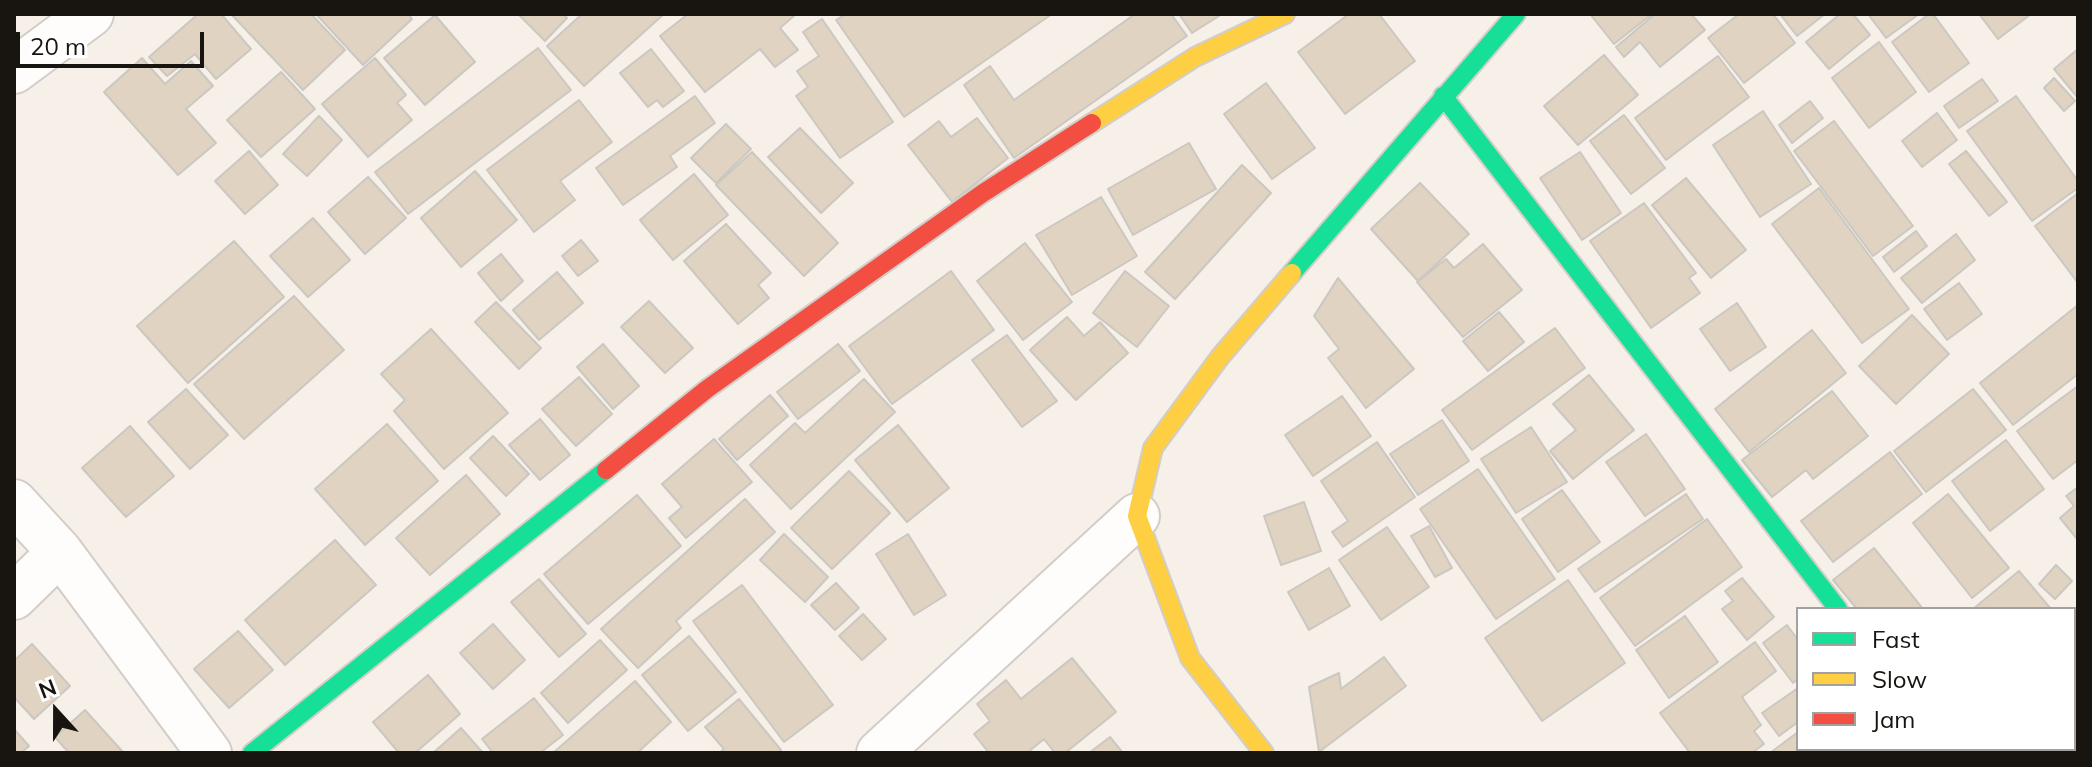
<!DOCTYPE html>
<style>
body{margin:0}
#map{position:relative;width:2092px;height:767px;overflow:hidden;background:#f6f0e9;font-family:Mulish,sans-serif}
canvas{display:block}
.frame{position:absolute;inset:0;border:16px solid #181510;pointer-events:none}
.legend{position:absolute;left:1796px;top:607px;width:280px;height:144px;box-sizing:border-box;background:#fff;border:2px solid #a3a19f;margin:0;padding:10px 14px;list-style:none;font-size:24px;color:#181510}
.legend li{display:flex;align-items:center;gap:16px;height:40px}
.legend b{width:40px;border:2px solid #a3a19f}
.north{position:absolute;left:16px;top:671px;width:80px;height:80px;-webkit-text-stroke:6px #fff;paint-order:stroke;rotate:339deg;font-size:22px;font-weight:700;line-height:32px;text-align:center;color:#181510}
.north::after{content:'';display:block;margin:auto;width:28px;height:36px;background:#181510;clip-path:polygon(50% 0,100% 100%,50% 72%,0 100%)}
.scale{position:absolute;left:16px;top:32px;width:188px;height:36px;box-sizing:border-box;border:4px solid #181510;border-top:0;padding-left:10px;font-size:24px;line-height:28px;white-space:nowrap;color:#181510;-webkit-text-stroke:6px #fff;paint-order:stroke}
</style>
<div id="map">
<canvas width="2092" height="767"></canvas>
<div class="frame"></div>
<ul class="legend">
<li><b style="height:10px;background:#16e098"></b>Fast</li>
<li><b style="height:10px;background:#ffcf43"></b>Slow</li>
<li><b style="height:10px;background:#f24e42"></b>Jam</li>
</ul>
<div class="north">N</div>
<div class="scale">20 m</div>
</div>
<script>
const ctx = document.querySelector('canvas').getContext('2d');
ctx.lineJoin = 'round';
function fill(path, color) { ctx.fillStyle = color; ctx.fill(path, 'evenodd'); }
const poly = rows => new Path2D(rows.map(r => 'M' + r).join(''));
function stroke(path, color, width, dash) { ctx.strokeStyle = color; ctx.lineWidth = width; ctx.lineCap = dash ? 'butt' : 'round'; ctx.setLineDash(dash || []); ctx.stroke(path); }
const building = poly([
 [198,14,221,14,251,49,216,79,195,54,167,76,149,57,198,14],
 [231,14,311,14,345,50,303,90,231,14],
 [316,14,408,14,412,19,363,65,316,14],
 [518,14,563,14,567,18,545,41,518,14],
 [582,14,664,14,584,86,547,46,582,14],
 [688,14,796,14,780,28,798,50,775,67,760,49,705,92,660,36,688,14],
 [846,14,1052,14,904,117,836,20,846,14],
 [1135,14,1171,14,1187,36,1014,158,964,85,990,66,1014,100,1135,14],
 [1179,14,1222,14,1192,33,1179,14],
 [1349,14,1379,14,1415,61,1345,114,1298,52,1349,14],
 [1590,14,1652,14,1614,44,1590,14],
 [1655,14,1691,14,1705,30,1660,67,1640,42,1624,57,1616,47,1655,14],
 [1739,14,1773,14,1795,43,1744,83,1708,38,1739,14],
 [1780,14,1825,14,1797,36,1780,14],
 [1840,14,1853,14,1870,35,1829,69,1806,42,1840,14],
 [1868,14,1919,14,1886,38,1868,14],
 [1929,14,1933,14,1969,63,1929,92,1892,42,1929,14],
 [1979,14,2031,14,1998,39,1979,14],
 [435,15,475,62,425,105,384,58,435,15],
 [822,19,893,122,840,158,796,96,808,87,797,71,819,56,803,32,822,19],
 [1879,42,1916,92,1869,128,1832,78,1879,42],
 [538,48,571,90,408,214,375,172,538,48],
 [651,49,684,91,663,107,657,100,648,107,620,73,651,49],
 [2078,49,2078,98,2054,69,2078,49],
 [1604,55,1638,95,1578,145,1544,106,1604,55],
 [1718,56,1749,97,1666,160,1635,118,1718,56],
 [142,58,165,84,191,61,213,86,186,109,216,143,178,175,104,92,142,58],
 [375,58,406,95,397,103,412,120,368,157,322,104,375,58],
 [281,72,315,109,261,157,227,120,281,72],
 [2054,78,2075,101,2064,111,2044,88,2054,78],
 [1982,79,1998,101,1959,128,1944,106,1982,79],
 [1266,83,1315,148,1272,179,1224,114,1266,83],
 [695,96,715,123,670,156,677,167,623,205,596,168,695,96],
 [2016,96,2078,181,2078,188,2032,221,1967,131,2016,96],
 [579,100,612,142,560,181,575,200,534,232,487,170,579,100],
 [1810,101,1823,118,1792,143,1779,125,1810,101],
 [1763,111,1811,184,1760,217,1713,145,1763,111],
 [1937,113,1957,140,1922,167,1902,141,1937,113],
 [1624,115,1665,168,1631,194,1590,141,1624,115],
 [319,116,342,140,307,176,283,154,319,116],
 [977,118,1008,158,952,202,908,145,939,121,951,137,977,118],
 [1834,121,1913,226,1873,256,1794,151,1834,121],
 [726,124,751,149,716,183,691,158,726,124],
 [800,128,853,183,821,213,768,157,800,128],
 [1189,143,1216,189,1133,235,1108,189,1189,143],
 [249,151,278,185,245,214,215,181,249,151],
 [1966,151,2007,202,1989,216,1949,164,1966,151],
 [752,152,838,243,804,276,716,185,752,152],
 [1580,152,1621,213,1582,240,1540,178,1580,152],
 [1242,165,1271,193,1175,299,1145,272,1242,165],
 [475,171,517,220,461,267,421,218,475,171],
 [694,174,728,215,673,260,640,220,694,174],
 [368,177,406,218,365,254,328,212,368,177],
 [1686,178,1746,250,1711,278,1652,205,1686,178],
 [1420,183,1469,234,1418,281,1371,229,1420,183],
 [1819,188,1909,309,1862,343,1772,224,1819,188],
 [2078,193,2078,283,2035,226,2078,193],
 [1101,197,1137,256,1072,295,1036,235,1101,197],
 [1644,203,1696,273,1689,278,1700,293,1651,328,1590,241,1644,203],
 [313,218,350,260,308,297,270,256,313,218],
 [726,224,771,273,758,285,769,298,738,324,684,261,726,224],
 [1916,231,1927,246,1894,272,1883,257,1916,231],
 [1956,234,1975,260,1922,303,1901,278,1956,234],
 [581,240,598,261,578,276,562,256,581,240],
 [234,241,284,297,188,383,137,326,234,241],
 [1025,243,1072,302,1023,340,977,281,1025,243],
 [1483,244,1522,290,1463,337,1417,282,1446,259,1454,268,1483,244],
 [501,254,523,281,501,301,478,273,501,254],
 [951,271,994,330,892,404,849,346,951,271],
 [1125,271,1169,306,1137,347,1093,313,1125,271],
 [557,272,583,303,539,340,513,310,557,272],
 [1338,278,1414,369,1366,408,1328,358,1339,349,1314,316,1338,278],
 [1959,283,1982,314,1947,340,1924,309,1959,283],
 [294,296,344,350,244,439,194,384,294,296],
 [649,301,693,348,665,373,621,327,649,301],
 [496,302,541,348,519,369,475,322,496,302],
 [1737,303,1766,347,1730,371,1700,329,1737,303],
 [2078,305,2078,374,2013,425,1980,383,2078,305],
 [1499,312,1524,342,1488,371,1463,341,1499,312],
 [1912,315,1949,354,1896,404,1859,366,1912,315],
 [1067,317,1084,336,1100,322,1128,353,1076,400,1030,350,1067,317],
 [1555,328,1585,368,1472,450,1442,410,1555,328],
 [431,329,508,413,444,469,394,411,405,400,381,374,431,329],
 [1812,330,1846,373,1749,452,1715,409,1812,330],
 [1007,335,1057,401,1022,427,972,360,1007,335],
 [603,344,639,386,613,409,577,367,603,344],
 [838,344,860,371,798,419,777,392,838,344],
 [1589,375,1634,430,1573,479,1550,451,1576,430,1553,404,1589,375],
 [579,377,612,414,576,446,542,409,579,377],
 [864,379,895,412,791,509,750,465,795,423,805,433,864,379],
 [2078,386,2078,460,2053,479,2017,431,2078,386],
 [186,389,228,435,190,469,148,422,186,389],
 [1973,389,2006,430,1926,492,1894,451,1973,389],
 [1832,391,1868,436,1813,479,1806,470,1772,497,1742,460,1832,391],
 [770,395,788,416,737,460,719,439,770,395],
 [1342,396,1371,436,1313,476,1285,435,1342,396],
 [540,419,570,455,540,480,509,445,540,419],
 [1442,420,1469,461,1418,495,1390,454,1442,420],
 [387,424,438,481,365,545,315,489,387,424],
 [898,425,949,488,907,522,855,460,898,425],
 [130,426,174,476,126,517,82,468,130,426],
 [1531,427,1567,482,1516,513,1481,459,1531,427],
 [1646,434,1685,489,1645,516,1606,462,1646,434],
 [493,436,529,474,506,496,470,458,493,436],
 [714,439,752,482,686,538,669,518,682,507,662,484,714,439],
 [2006,440,2044,489,1990,531,1952,481,2006,440],
 [1377,442,1415,497,1343,547,1332,532,1348,521,1321,481,1377,442],
 [1890,452,1922,494,1833,562,1801,521,1890,452],
 [1478,469,1555,579,1496,619,1420,509,1478,469],
 [849,471,890,513,832,569,791,528,849,471],
 [466,475,500,514,430,575,396,538,466,475],
 [2078,487,2078,540,2060,518,2074,506,2066,496,2078,487],
 [1562,490,1600,542,1558,572,1522,519,1562,490],
 [1686,494,1703,519,1595,592,1578,569,1686,494],
 [1948,494,2009,568,1972,598,1913,523,1948,494],
 [637,495,681,546,588,624,544,574,637,495],
 [745,499,775,532,676,621,681,628,638,668,601,629,745,499],
 [1304,502,1321,551,1281,565,1264,516,1304,502],
 [1707,519,1742,567,1635,646,1600,598,1707,519],
 [1429,526,1452,568,1435,577,1411,536,1429,526],
 [1387,527,1429,587,1381,620,1339,560,1387,527],
 [784,534,828,577,805,602,760,560,784,534],
 [908,534,946,595,914,615,876,554,908,534],
 [335,540,376,585,285,665,245,620,335,540],
 [1874,548,1923,609,1857,609,1833,580,1874,548],
 [2056,565,2072,581,2055,599,2039,584,2056,565],
 [1329,568,1350,606,1309,630,1288,592,1329,568],
 [2019,571,2051,609,1973,609,2019,571],
 [1742,578,1774,617,1747,640,1722,609,1733,601,1725,591,1742,578],
 [539,579,586,634,559,657,511,602,539,579],
 [1568,580,1625,663,1542,721,1485,638,1568,580],
 [836,583,859,608,835,630,811,605,836,583],
 [742,585,833,705,784,742,693,621,742,585],
 [863,614,886,639,862,660,839,636,863,614],
 [1685,616,1718,662,1669,698,1636,650,1685,616],
 [493,624,525,660,493,689,460,653,493,624],
 [1787,625,1798,640,1798,679,1793,683,1763,643,1787,625],
 [238,631,273,670,229,708,194,669,238,631],
 [689,636,736,692,688,731,642,675,689,636],
 [600,640,627,670,568,723,541,693,600,640],
 [1755,642,1776,671,1742,697,1761,725,1754,731,1764,744,1752,753,1690,753,1660,713,1755,642],
 [32,644,70,686,34,719,14,697,14,661,32,644],
 [1384,657,1406,686,1319,752,1309,687,1339,673,1341,689,1384,657],
 [1072,658,1116,712,1065,753,1055,753,1044,739,1027,753,989,753,974,734,990,721,977,704,1006,680,1021,699,1072,658],
 [428,675,460,714,415,753,399,753,373,722,428,675],
 [635,681,671,722,637,753,553,753,635,681],
 [1798,688,1798,722,1779,736,1762,713,1798,688],
 [2078,694,2078,753,2030,753,2027,749,2074,749,2074,697,2078,694],
 [534,698,563,735,540,753,493,753,482,739,534,698],
 [739,699,781,750,777,753,719,753,724,749,705,727,739,699],
 [85,710,122,751,120,753,69,753,55,737,85,710],
 [461,728,483,753,433,753,461,728],
 [14,729,29,746,21,753,14,753,14,729],
 [1798,732,1798,749,1874,750,1870,753,1770,753,1798,732],
 [1110,737,1123,753,1089,753,1110,737]
]);
const street = poly([
 [14,71,91,14],
 [14,502,60,552,209,753],
 [14,597,60,552],
 [1946,749,1949,753],
 [879,753,1137,516]
]);
const fast = poly([
 [1443,96,1838,609],
 [1292,273,1516,14],
 [252,753,606,470]
]);
const slow = poly([
 [1092,123,1195,57,1285,14],
 [1264,753,1190,658,1137,516,1153,448,1220,357,1292,273]
]);
const jam = poly([
 [606,470,707,389,983,193,1092,123]
]);
fill(building, '#e1d3c1');
stroke(building, '#cbc7c1', 2);
stroke(street, '#d2cdc8', 48);
stroke(fast, '#d2cdc8', 22);
stroke(slow, '#d2cdc8', 22);
stroke(jam, '#d2cdc8', 22);
stroke(street, '#fefdfc', 44);
stroke(fast, '#16e098', 18);
stroke(slow, '#ffcf43', 18);
stroke(jam, '#f24e42', 18);
</script>
